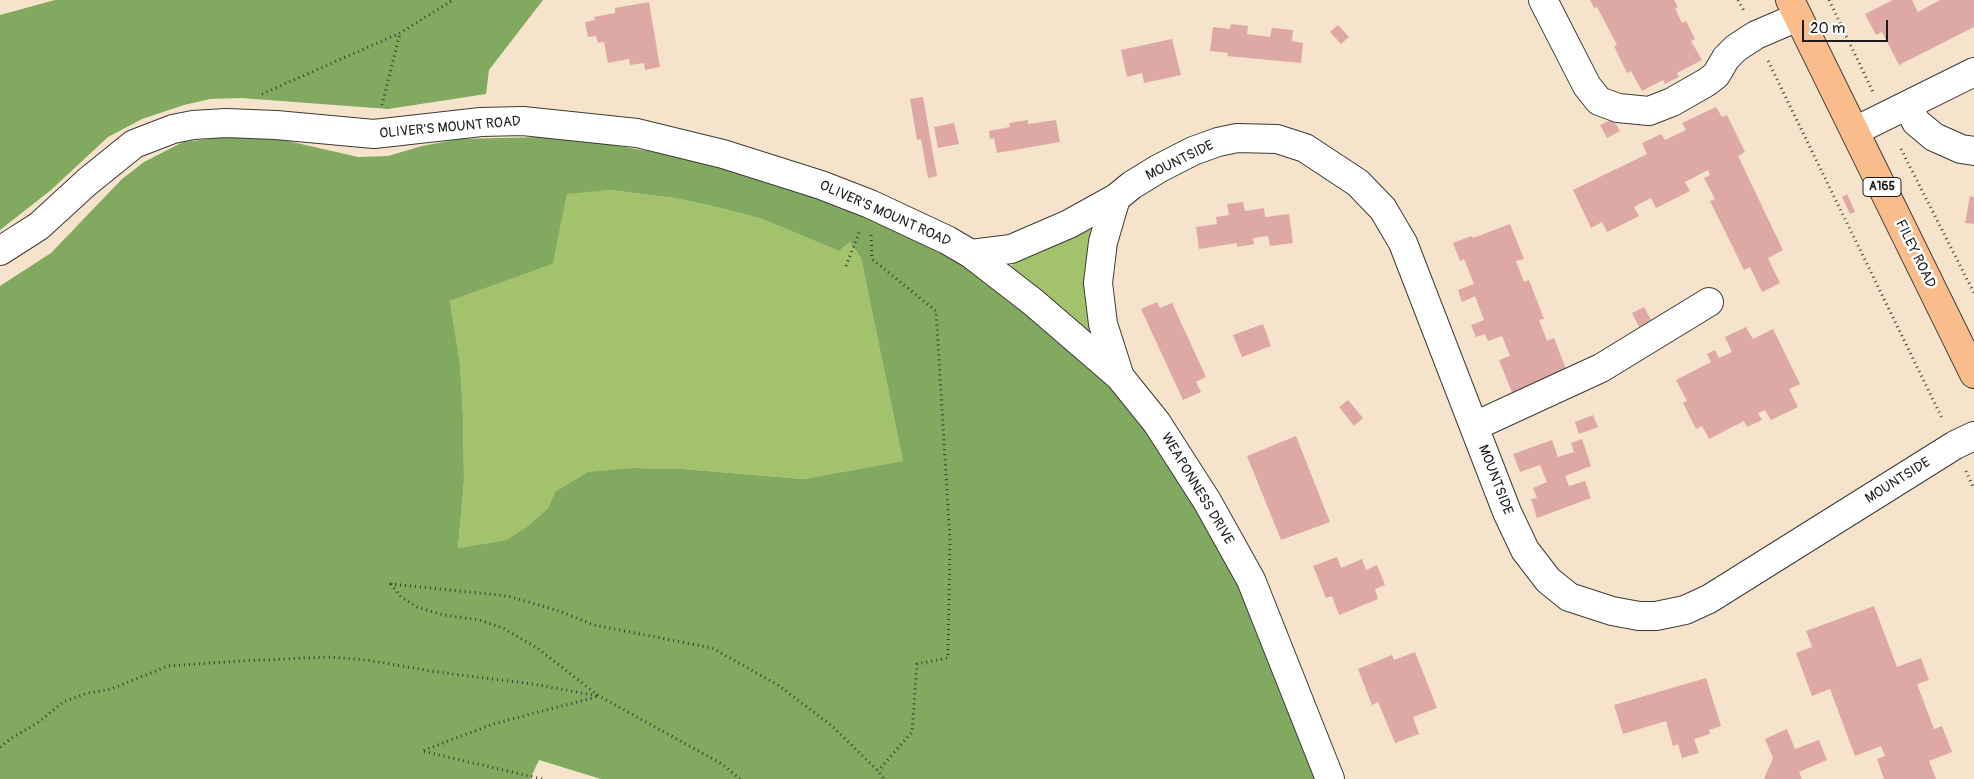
<!DOCTYPE html>
<style>
body{margin:0}
#map{position:relative;width:1974px;height:779px;overflow:hidden;background:#f5e4cb;font-family:Pangolin,sans-serif}
canvas{display:block}
.scale{position:absolute;left:1802px;top:20px;width:86px;height:22px;box-sizing:border-box;border:2px solid #1c1c1c;border-top:0;padding-left:6px;font-size:15px;line-height:18px;white-space:nowrap;color:#1c1c1c;-webkit-text-stroke:4px #fff;paint-order:stroke}
</style>
<div id="map">
<canvas width="1974" height="779"></canvas>
<div class="scale">20 m</div>
</div>
<script>
const ctx = document.querySelector('canvas').getContext('2d');
ctx.lineJoin = 'round';
function fill(path, color) { ctx.fillStyle = color; ctx.fill(path, 'evenodd'); }
const poly = rows => new Path2D(rows.map(r => 'M' + r).join(''));
function stroke(path, color, width, dash) { ctx.strokeStyle = color; ctx.lineWidth = width; ctx.lineCap = dash ? 'butt' : 'round'; ctx.setLineDash(dash || []); ctx.stroke(path); }
function label(font, color, halo, rows, align = 'center') {
  ctx.font = font + ' Pangolin,sans-serif'; ctx.lineWidth = 5; ctx.setLineDash([]); ctx.textBaseline = 'middle'; ctx.strokeStyle = halo; ctx.fillStyle = color; for (const [text, x, y, turn = 0] of rows) {
    ctx.save(); ctx.translate(x, y); ctx.rotate((+turn || 0) * Math.PI / 180); ctx.textAlign = isNaN(turn) ? turn : align; if (halo) ctx.strokeText(text, 0, 0); ctx.fillText(text, 0, 0); ctx.restore();
  }
}
const green = poly([
 [610,190,675,198,721,208,762,219,839,251,850,242,861,258,903,461,803,479,683,469,634,468,555,492,548,508,528,526,506,540,458,548,464,481,463,415,460,364,450,301,553,264,567,193],
 [1090,230,1093,230,1094,337,1011,269,1011,266,1017,261]
]);
const forest = poly([
 [55,0,543,0,489,70,486,94,388,109,241,98,210,99,184,105,142,119,108,137,51,190,0,230,0,15],
 [235,136,271,137,358,157,388,156,422,146,459,139,543,137,601,143,682,157,743,172,804,193,879,222,950,257,1015,299,1073,352,1123,401,1181,478,1230,564,1317,779,601,779,539,760,530,779,0,779,0,286,51,253,122,179,144,162,183,142],
 [610,190,675,198,721,208,762,219,839,251,850,242,861,258,903,461,803,479,683,469,634,468,588,472,555,492,548,508,528,526,506,540,458,548,464,481,463,415,460,364,450,301,553,264,567,194]
]);
const building = poly([
 [1590,0,1674,0,1678,7,1675,8,1682,23,1686,21,1695,39,1691,41,1702,60,1677,73,1679,77,1665,84,1663,80,1642,91,1631,71,1627,73,1614,46,1617,45,1597,7,1594,8],
 [1893,0,1912,0,1918,12,1940,0,1974,0,1974,27,1899,65,1882,32,1876,35,1865,14],
 [649,2,660,67,645,70,644,63,630,65,629,59,608,63,604,42,598,43,596,36,588,37,585,22,595,20,594,17,615,13,615,8],
 [1231,24,1248,26,1247,34,1270,37,1272,28,1293,30,1292,41,1303,43,1301,63,1227,56,1228,53,1210,51,1213,27,1230,29],
 [1338,25,1349,37,1341,44,1330,32],
 [1172,39,1181,75,1144,83,1142,73,1127,77,1121,50],
 [923,97,937,176,928,178,921,139,917,140,910,99],
 [1716,107,1722,117,1727,115,1745,152,1738,156,1783,250,1768,258,1780,283,1762,292,1750,267,1744,270,1710,201,1715,199,1704,178,1710,175,1708,170,1685,182,1690,191,1656,208,1651,198,1634,207,1639,216,1607,232,1602,222,1591,228,1573,190,1647,154,1642,143,1661,134,1665,140,1686,130,1682,123],
 [1613,119,1620,131,1607,138,1600,125],
 [1028,120,1028,124,1056,120,1060,142,997,153,994,138,990,139,989,131,1010,127,1009,123],
 [954,123,959,144,938,148,934,127],
 [1847,194,1855,212,1850,214,1842,197],
 [1970,196,1974,197,1974,224,1965,223],
 [1243,202,1245,211,1264,208,1265,217,1289,214,1293,243,1270,246,1268,236,1253,238,1254,244,1237,247,1237,243,1199,249,1196,227,1217,224,1216,217,1229,215,1227,204],
 [1510,224,1524,259,1516,261,1524,282,1529,280,1544,319,1539,320,1547,341,1554,338,1568,374,1513,395,1499,360,1510,356,1502,336,1488,341,1485,334,1476,337,1471,325,1484,320,1475,296,1462,302,1458,290,1474,284,1464,259,1460,261,1453,243,1471,236,1473,238],
 [1157,302,1160,308,1172,303,1206,377,1196,382,1201,392,1183,400,1141,309],
 [1644,307,1651,320,1639,327,1632,313],
 [1263,324,1271,346,1242,357,1233,335],
 [1746,327,1753,339,1773,329,1800,384,1789,389,1798,407,1771,420,1765,410,1758,413,1762,420,1747,427,1744,421,1709,439,1702,426,1696,429,1683,403,1687,401,1676,380,1711,362,1707,354,1715,350,1719,358,1732,352,1725,337],
 [1348,400,1363,418,1354,426,1339,407],
 [1593,415,1598,427,1579,434,1575,422],
 [1296,436,1330,522,1281,540,1247,456],
 [1582,439,1591,466,1565,476,1569,486,1585,481,1591,498,1537,518,1531,499,1537,498,1533,488,1547,482,1540,465,1520,472,1513,454,1552,440,1558,457,1574,452,1571,443],
 [1337,557,1341,568,1362,559,1366,570,1377,565,1385,585,1375,589,1378,599,1339,615,1332,596,1326,598,1313,566],
 [1874,606,1897,667,1921,658,1929,680,1917,684,1934,729,1942,726,1952,752,1929,761,1936,779,1884,779,1877,759,1885,756,1881,746,1855,756,1830,689,1812,696,1796,653,1812,647,1806,631],
 [1415,652,1437,708,1413,717,1419,734,1395,743,1378,702,1372,705,1358,669,1392,655,1394,660],
 [1706,678,1721,726,1709,730,1710,734,1694,739,1699,753,1682,758,1678,744,1673,746,1666,721,1623,734,1614,705],
 [1787,729,1795,749,1819,740,1827,760,1799,772,1802,779,1764,779,1773,758,1765,739]
]);
const path = poly([
 [1738,0,1744,11],
 [1829,0,1873,92],
 [1768,61,1943,420],
 [262,94,400,33,453,0],
 [382,105,400,33],
 [1901,149,1974,293],
 [871,235,872,259,936,311,950,540,948,658,917,664,912,732,878,771],
 [846,266,860,230],
 [1966,471,1974,489],
 [0,747,10,739,39,722,63,702,88,693,111,689,168,666,240,661,328,657,367,660,437,672,533,684,598,696],
 [542,779,422,751,493,724,596,697],
 [740,779,722,764,599,696,537,648,503,628,479,620,444,615,417,607,401,597,391,584,508,596,559,611,594,625,712,648,778,685,832,726,878,771,884,779]
]);
const minor = poly([
 [1543,0,1587,86,1599,101,1618,108,1649,111,1672,102,1707,82,1716,75,1726,58,1736,48,1756,35,1798,17],
 [1908,105,1916,122,1934,137,1961,149,1974,151],
 [1855,131,1974,72],
 [1116,198,1103,242,1098,283,1103,324,1120,377,1157,423,1207,501,1251,580,1330,779],
 [0,251,39,226,87,182,134,144,173,129,193,125,226,123,276,125,374,134,481,122,523,121,637,133,723,154,821,185,870,204,947,240,971,254,1011,249,1069,224,1116,198,1132,185,1158,169,1193,151,1218,142,1237,138,1277,139,1305,148,1358,183,1383,209,1403,243,1507,512,1525,550,1548,580,1569,597,1612,611,1639,616,1656,616,1685,610,1709,599,1955,445,1974,436],
 [971,254,1033,302,1120,377],
 [1475,426,1601,368,1709,302]
]);
const highway = poly([
 [1790,0,1974,374]
]);
const shields = [
 [1882,187,38]
];
const shieldNames = [
 ["A165",1882,187]
];
const streetNames = [
 ["OLIVER'S MOUNT ROAD",450,128,-5],
 ["MOUNTSIDE",1180,161,-26],
 ["OLIVER'S MOUNT ROAD",885,214,24],
 ["FILEY ROAD",1915,254,64],
 ["MOUNTSIDE",1495,480,69],
 ["MOUNTSIDE",1898,481,-32],
 ["WEAPONNESS DRIVE",1197,489,59]
];
fill(green, '#a2c36c');
fill(forest, '#81a960');
fill(building, '#dea8a5');
stroke(minor, '#3d3a36', 30);
stroke(highway, '#3d3a36', 30);
stroke(path, '#3d3a36', 3, [1, 4]);
stroke(minor, '#fff', 28);
stroke(highway, '#f9bc8a', 28);
for (const [x, y, w] of shields) { const box = new Path2D(); box.roundRect(x - w / 2, y - 9.5, w, 19, 4); ctx.fillStyle = '#fff'; ctx.fill(box); stroke(box, '#1c1c1c', 1); }
label('bold 12px', '#1c1c1c', null, shieldNames);
label('14px', '#1c1c1c', '#fff', streetNames);
</script>
